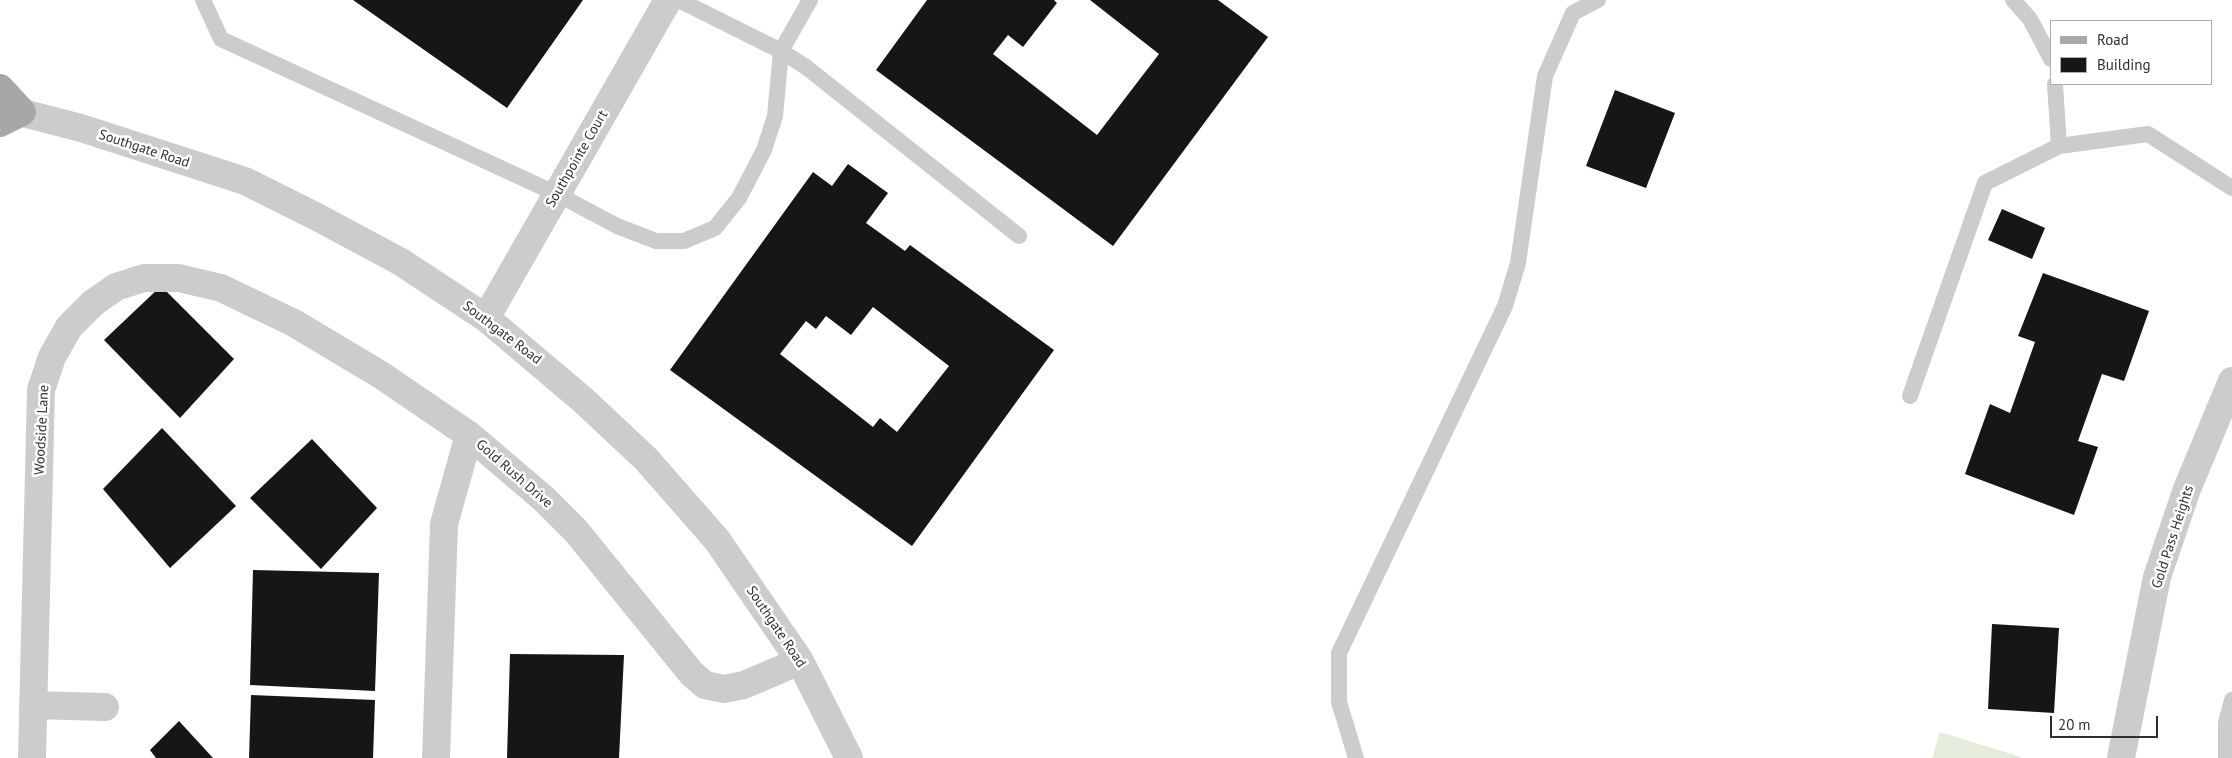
<!DOCTYPE html>
<style>
body{margin:0}
#map{position:relative;width:2232px;height:758px;overflow:hidden;background:#fff;font-family:"PT Sans",sans-serif}
canvas{display:block}
.legend{position:absolute;left:2050px;top:20px;width:162px;height:65px;box-sizing:border-box;background:#fff;border:1px solid #acacac;margin:0;padding:6px 9px;list-style:none;font-size:15px;color:#2f2f2f}
.legend li{display:flex;align-items:center;gap:10px;height:25px}
.legend b{width:25px;border:1px solid #acacac}
.scale{position:absolute;left:2050px;top:716px;width:108px;height:22px;box-sizing:border-box;border:2px solid #2f2f2f;border-top:0;padding-left:6px;font-size:15px;line-height:18px;white-space:nowrap;color:#2f2f2f;-webkit-text-stroke:4px #fff;paint-order:stroke}
</style>
<div id="map">
<canvas width="2232" height="758"></canvas>
<ul class="legend">
<li><b style="height:6px;background:#a7a7a7"></b>Road</li>
<li><b style="height:14px;background:#161616"></b>Building</li>
</ul>
<div class="scale">20 m</div>
</div>
<script>
const ctx = document.querySelector('canvas').getContext('2d');
ctx.lineJoin = 'round';
function fill(path, color) { ctx.fillStyle = color; ctx.fill(path, 'evenodd'); }
const poly = rows => new Path2D(rows.map(r => 'M' + r).join(''));
function stroke(path, color, width, dash) { ctx.strokeStyle = color; ctx.lineWidth = width; ctx.lineCap = dash ? 'butt' : 'round'; ctx.setLineDash(dash || []); ctx.stroke(path); }
function label(font, color, halo, rows, align = 'center') {
  ctx.font = font + ' "PT Sans",sans-serif'; ctx.lineWidth = 5; ctx.setLineDash([]); ctx.textBaseline = 'middle'; ctx.strokeStyle = halo; ctx.fillStyle = color; for (const [text, x, y, turn = 0] of rows) {
    ctx.save(); ctx.translate(x, y); ctx.rotate((+turn || 0) * Math.PI / 180); ctx.textAlign = isNaN(turn) ? turn : align; if (halo) ctx.strokeText(text, 0, 0); ctx.fillText(text, 0, 0); ctx.restore();
  }
}
const green = poly([
 [1940,732,2021,757,2021,758,1932,758]
]);
const building = poly([
 [353,0,583,0,507,108],
 [927,0,1054,0,1057,3,1023,47,1008,35,993,54,1097,135,1159,54,1090,0,1218,0,1268,37,1113,246,876,70],
 [1615,90,1675,113,1646,188,1586,166],
 [848,164,888,193,866,223,905,251,910,245,1054,350,912,546,670,370,813,172,832,186],
 [873,307,949,366,897,432,880,418,873,427,780,354,806,321,816,329,826,316,851,335],
 [2002,209,2045,228,2032,259,1988,240],
 [2043,273,2149,311,2124,381,2102,374,2078,441,2098,447,2074,515,1965,474,1990,404,2010,413,2035,342,2018,336],
 [161,286,234,359,180,418,104,340],
 [162,428,236,506,170,568,103,489],
 [312,439,377,508,321,569,250,498],
 [253,570,379,573,375,691,250,685],
 [1992,624,2059,628,2054,713,1988,709],
 [510,654,624,655,619,758,507,758],
 [251,695,375,700,373,758,249,758],
 [179,721,213,758,156,758,150,750]
]);
const lane = poly([
 [203,0,221,39,557,194,617,226,656,241,684,241,715,228,739,198,764,150,775,116,781,51,810,0],
 [679,0,781,51,806,67,1019,236],
 [2013,0,2030,19,2051,59],
 [2055,84,2059,146],
 [1910,396,1985,183,2059,146,2148,134,2232,188],
 [1356,758,1339,702,1339,653,1505,306,1518,263,1545,76,1573,13,1598,0],
 [2226,758,2226,722,2232,700]
]);
const street = poly([
 [0,107,81,128,245,181,319,218,401,262,486,318,583,400,646,459,717,540,800,661,849,758],
 [486,318,668,0],
 [33,705,105,707],
 [32,758,41,390,52,357,69,327,93,303,116,287,144,278,179,278,221,288,294,323,381,375,469,435,544,499,576,531,692,674,705,685,724,689,744,685,800,661],
 [436,758,444,524,469,435],
 [2121,758,2157,577,2187,489,2232,381]
]);
const primary = poly([
 [0,88,22,112,0,123]
]);
const streetNames = [
 ["Southgate Road",144,149,18],
 ["Southpointe Court",577,159,-60],
 ["Southgate Road",502,333,37],
 ["Woodside Lane",42,430,-87],
 ["Gold Rush Drive",514,474,41],
 ["Gold Pass Heights",2173,537,-72],
 ["Southgate Road",776,627,56]
];
fill(green, '#e5ecdc');
fill(building, '#161616');
stroke(lane, '#ccc', 16);
stroke(street, '#ccc', 28);
stroke(primary, '#a7a7a7', 28);
label('14px', '#2f2f2f', '#fff', streetNames);
</script>
